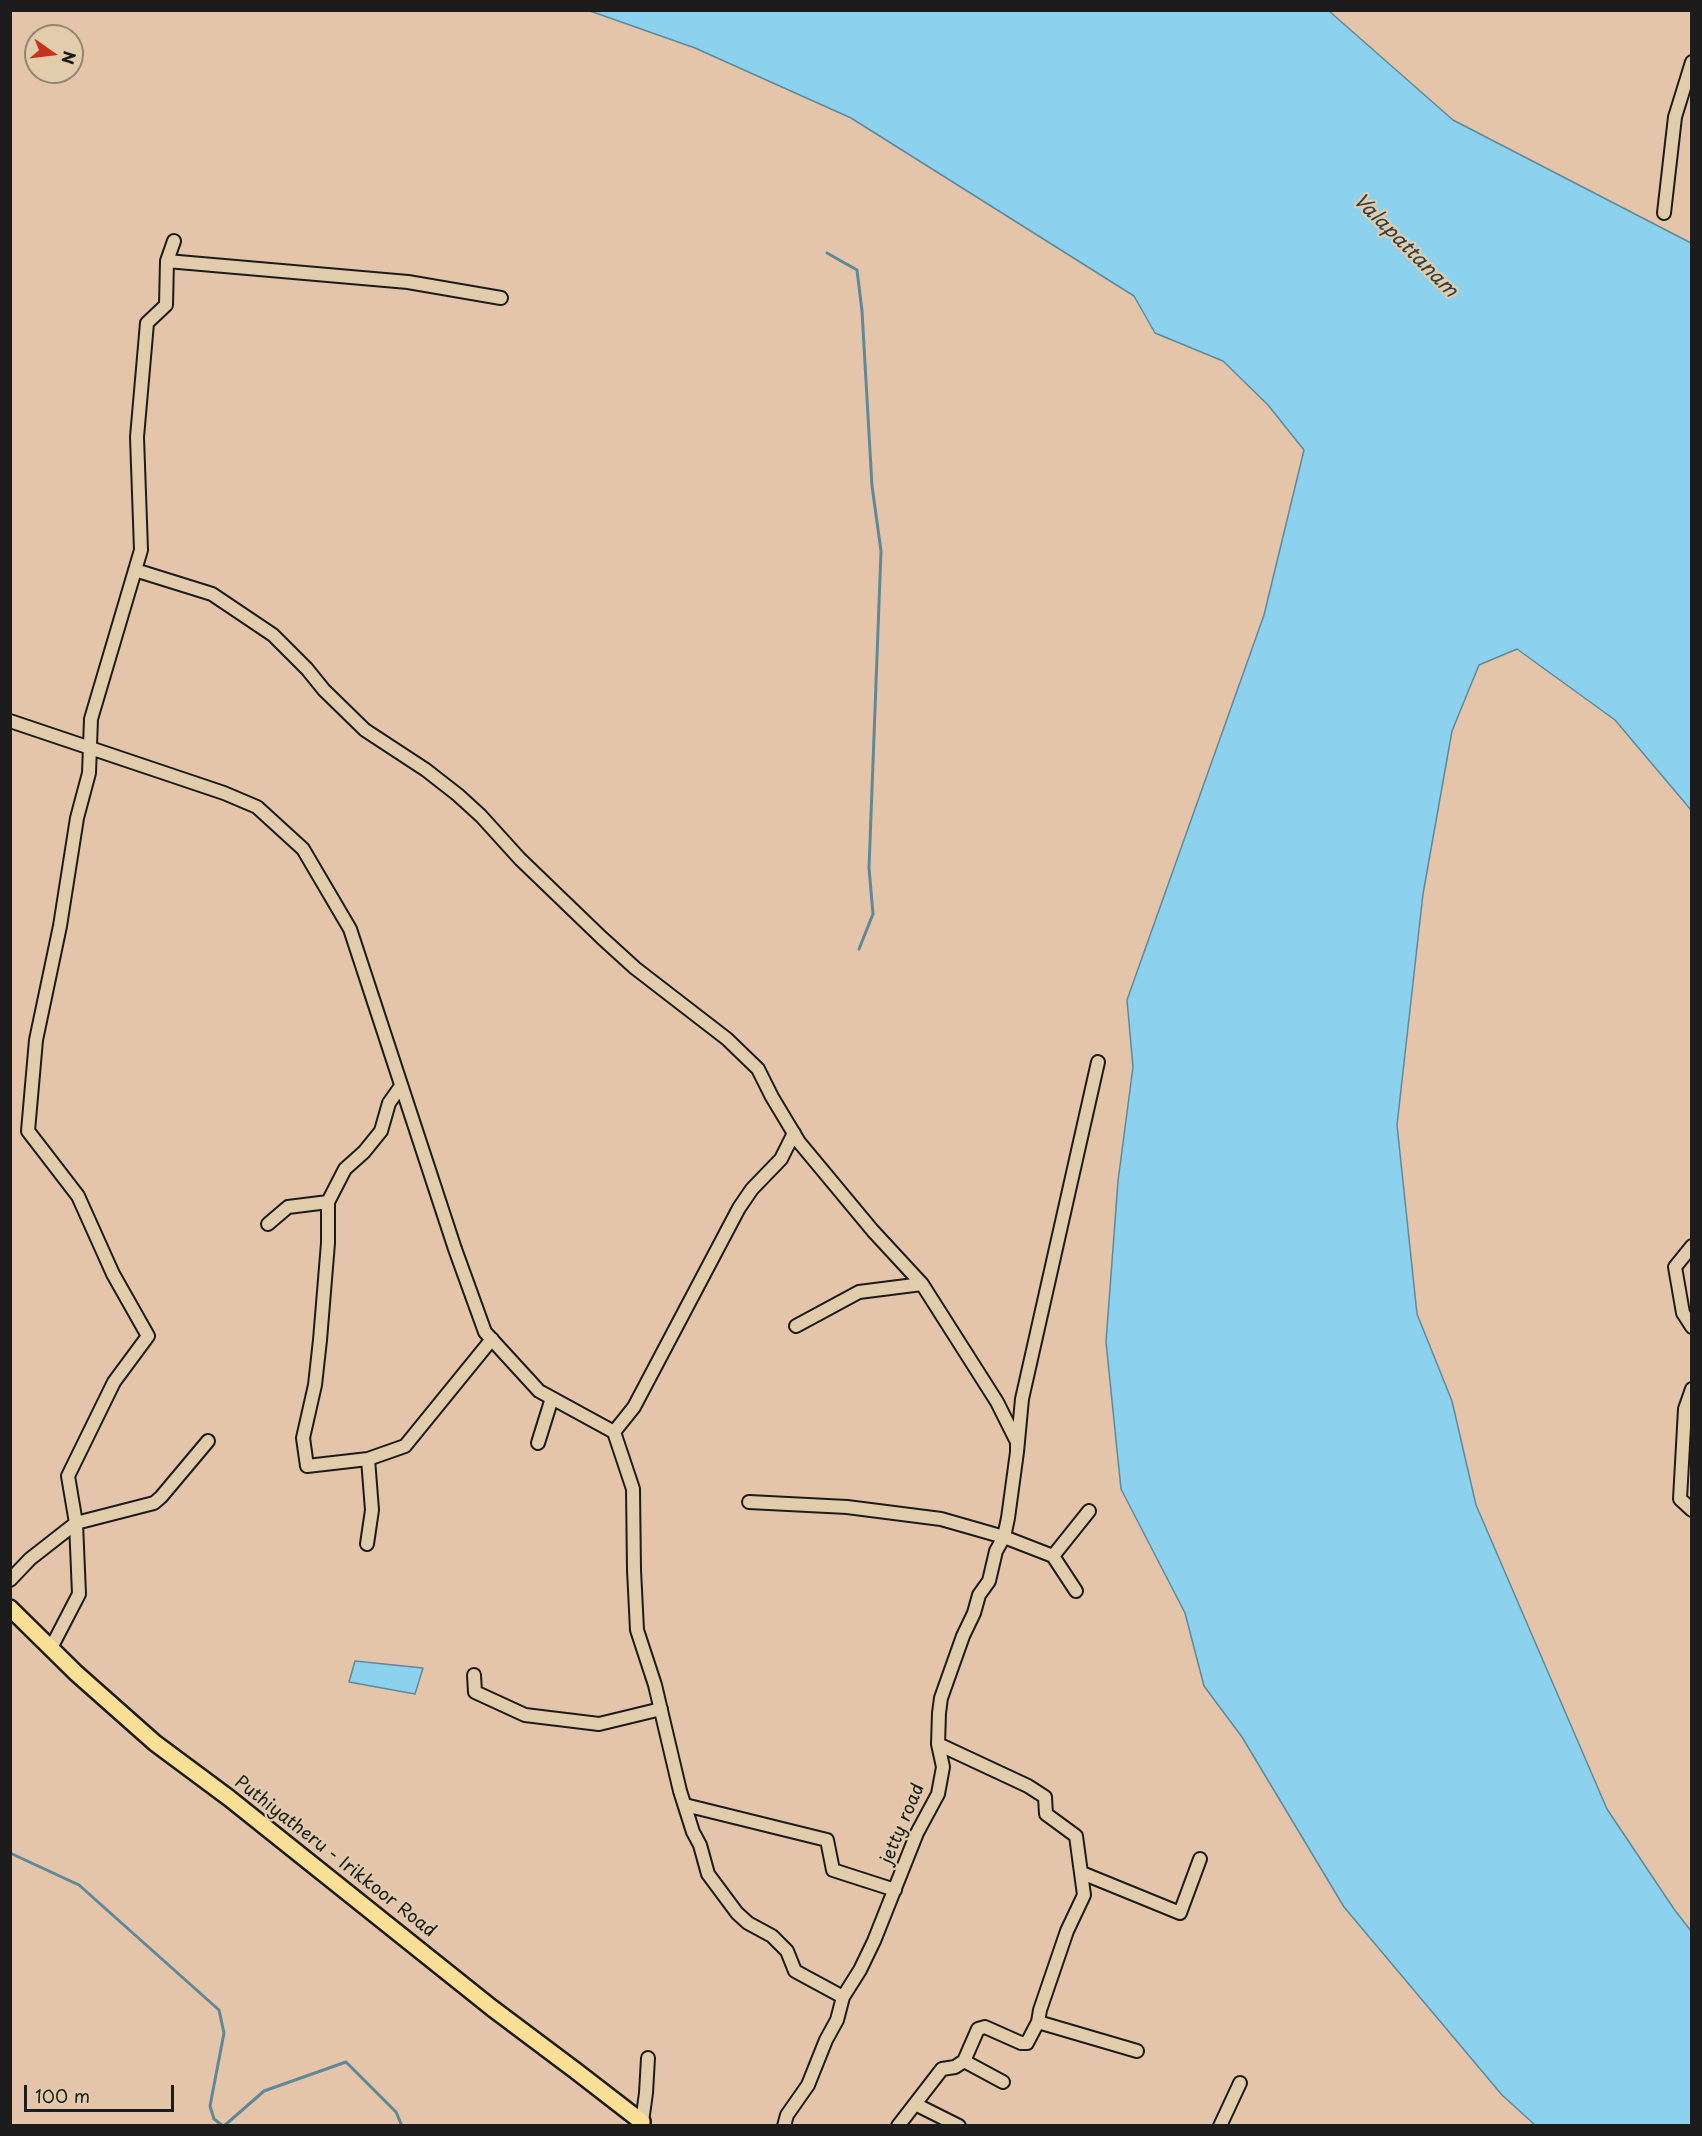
<!DOCTYPE html>
<style>
body{margin:0}
#map{position:relative;width:1702px;height:2136px;overflow:hidden;background:#e5c5aa;font-family:"Playpen Sans",sans-serif}
canvas{display:block}
.frame{position:absolute;inset:0;border:12px solid #1c1c1c;pointer-events:none}
.north{position:absolute;left:24px;top:24px;width:60px;height:60px;box-sizing:border-box;background:#e1ccab;border:2px solid #928672;border-radius:50%;rotate:104deg;font-size:16px;font-weight:700;line-height:24px;text-align:center;color:#1c1c1c}
.north::after{content:'';display:block;margin:auto;width:21px;height:27px;background:#c8321e;clip-path:polygon(50% 0,100% 100%,50% 72%,0 100%)}
.scale{position:absolute;left:24px;top:2085px;width:150px;height:27px;box-sizing:border-box;border:3px solid #1c1c1c;border-top:0;padding-left:8px;font-size:18px;line-height:21px;white-space:nowrap;color:#1c1c1c;-webkit-text-stroke:4px #e1ccab;paint-order:stroke}
</style>
<div id="map">
<canvas width="1702" height="2136"></canvas>
<div class="frame"></div>
<div class="north">N</div>
<div class="scale">100 m</div>
</div>
<script>
const ctx = document.querySelector('canvas').getContext('2d');
ctx.lineJoin = 'round';
function fill(path, color) { ctx.fillStyle = color; ctx.fill(path, 'evenodd'); }
const poly = rows => new Path2D(rows.map(r => 'M' + r).join(''));
function stroke(path, color, width, dash) { ctx.strokeStyle = color; ctx.lineWidth = width; ctx.lineCap = dash ? 'butt' : 'round'; ctx.setLineDash(dash || []); ctx.stroke(path); }
function label(font, color, halo, rows, align = 'center') {
  ctx.font = font + ' "Playpen Sans",sans-serif'; ctx.lineWidth = 4.5; ctx.setLineDash([]); ctx.textBaseline = 'middle'; ctx.strokeStyle = halo; ctx.fillStyle = color; for (const [text, x, y, turn = 0] of rows) {
    ctx.save(); ctx.translate(x, y); ctx.rotate((+turn || 0) * Math.PI / 180); ctx.textAlign = isNaN(turn) ? turn : align; if (halo) ctx.strokeText(text, 0, 0); ctx.fillText(text, 0, 0); ctx.restore();
  }
}
const water = poly([
 [590,11,1329,11,1453,120,1691,243,1691,810,1615,720,1517,649,1479,665,1452,731,1423,894,1397,1125,1417,1314,1452,1401,1476,1505,1607,1809,1674,1909,1691,1931,1691,2125,1535,2125,1502,2095,1344,1907,1242,1737,1204,1686,1185,1613,1121,1489,1106,1342,1118,1181,1133,1067,1127,1000,1264,615,1304,450,1268,405,1223,361,1155,333,1134,296,851,118,695,48,590,11],
 [355,1661,423,1668,415,1694,349,1682,355,1661]
]);
const stream = poly([
 [827,253,857,270,862,311,872,486,881,551,869,868,873,914,859,949],
 [10,1853,79,1885,219,2010,224,2033,210,2106,214,2119,223,2126],
 [224,2126,264,2091,346,2062,396,2112,402,2126]
]);
const minor = poly([
 [1664,213,1675,117,1692,62],
 [167,261,408,282,501,298],
 [135,570,212,594,273,635,307,669,324,690,365,730,426,770,458,795,481,816,520,859,602,938,635,968,727,1039,758,1069,772,1097,799,1142,873,1231,922,1284,997,1402,1017,1442,1017,1452],
 [10,721,224,793,257,807,303,849,350,929,455,1249,485,1332,539,1391,614,1432,633,1489,634,1570,637,1630,655,1685,680,1791,693,1832,700,1845,708,1874,737,1913,748,1923,772,1936,787,1951,795,1971,843,1997],
 [401,1086,389,1103,381,1131,364,1152,345,1169,328,1202,328,1243,320,1340,315,1385,303,1438,307,1466,368,1459,405,1446,492,1339],
 [268,1224,288,1207,328,1202],
 [1692,1246,1675,1267,1683,1313,1692,1327],
 [796,1326,859,1292,922,1284],
 [1692,1389,1685,1409,1680,1499,1692,1510],
 [614,1432,634,1407,739,1208,752,1189,781,1159,794,1133],
 [538,1443,552,1398],
 [749,1502,847,1507,941,1519,1004,1537,1053,1556,1076,1591],
 [367,1544,372,1510,368,1459],
 [1053,1556,1089,1511],
 [10,1580,30,1559,76,1523,154,1503,161,1497,208,1441],
 [51,1648,79,1594,76,1523,68,1476,114,1382,148,1336,113,1274,78,1196,28,1131,36,1040,60,926,77,818,89,773,91,719,141,550,137,437,147,323,166,305,167,261,174,241],
 [474,1675,475,1692,525,1715,599,1724,661,1709],
 [685,1805,827,1840,833,1870,895,1890],
 [1082,1873,1180,1913,1200,1859],
 [1038,2022,1137,2051],
 [964,2061,1003,2082],
 [915,2104,959,2126],
 [642,2122,646,2093,648,2058],
 [784,2126,787,2115,808,2085,826,2040,837,2020,843,1997,860,1970,874,1941,917,1833,938,1794,943,1767,938,1744,939,1713,941,1698,963,1636,974,1613,979,1595,989,1581,996,1551,1004,1537,1008,1518,1017,1452,1022,1399,1098,1062],
 [898,2126,942,2069,955,2067,964,2061,978,2029,985,2027,1021,2043,1027,2043,1038,2022,1040,2010,1067,1931,1084,1895,1076,1836,1046,1814,1045,1797,1028,1786,938,1744],
 [1220,2126,1240,2083]
]);
const major = poly([
 [10,1608,76,1673,155,1743,229,1798,492,2008,576,2071,642,2122,641,2126]
]);
const streetNames = [
 ["jetty road",903,1824,-67],
 ["Puthiyatheru - Irikkoor Road",335,1857,38]
];
const waterNames = [
 ["Valapattanam",1405,246,45]
];
fill(water, '#8cd1ed');
stroke(water, '#5f8999', 1.5);
stroke(stream, '#5f8999', 3);
stroke(minor, '#1c1c1c', 16);
stroke(major, '#1c1c1c', 20);
stroke(minor, '#e1ccab', 12);
stroke(major, '#fadf96', 15);
label('18px', '#1c1c1c', '#e1ccab', streetNames);
label('italic 20px', '#324046', '#e1ccab', waterNames);
</script>
